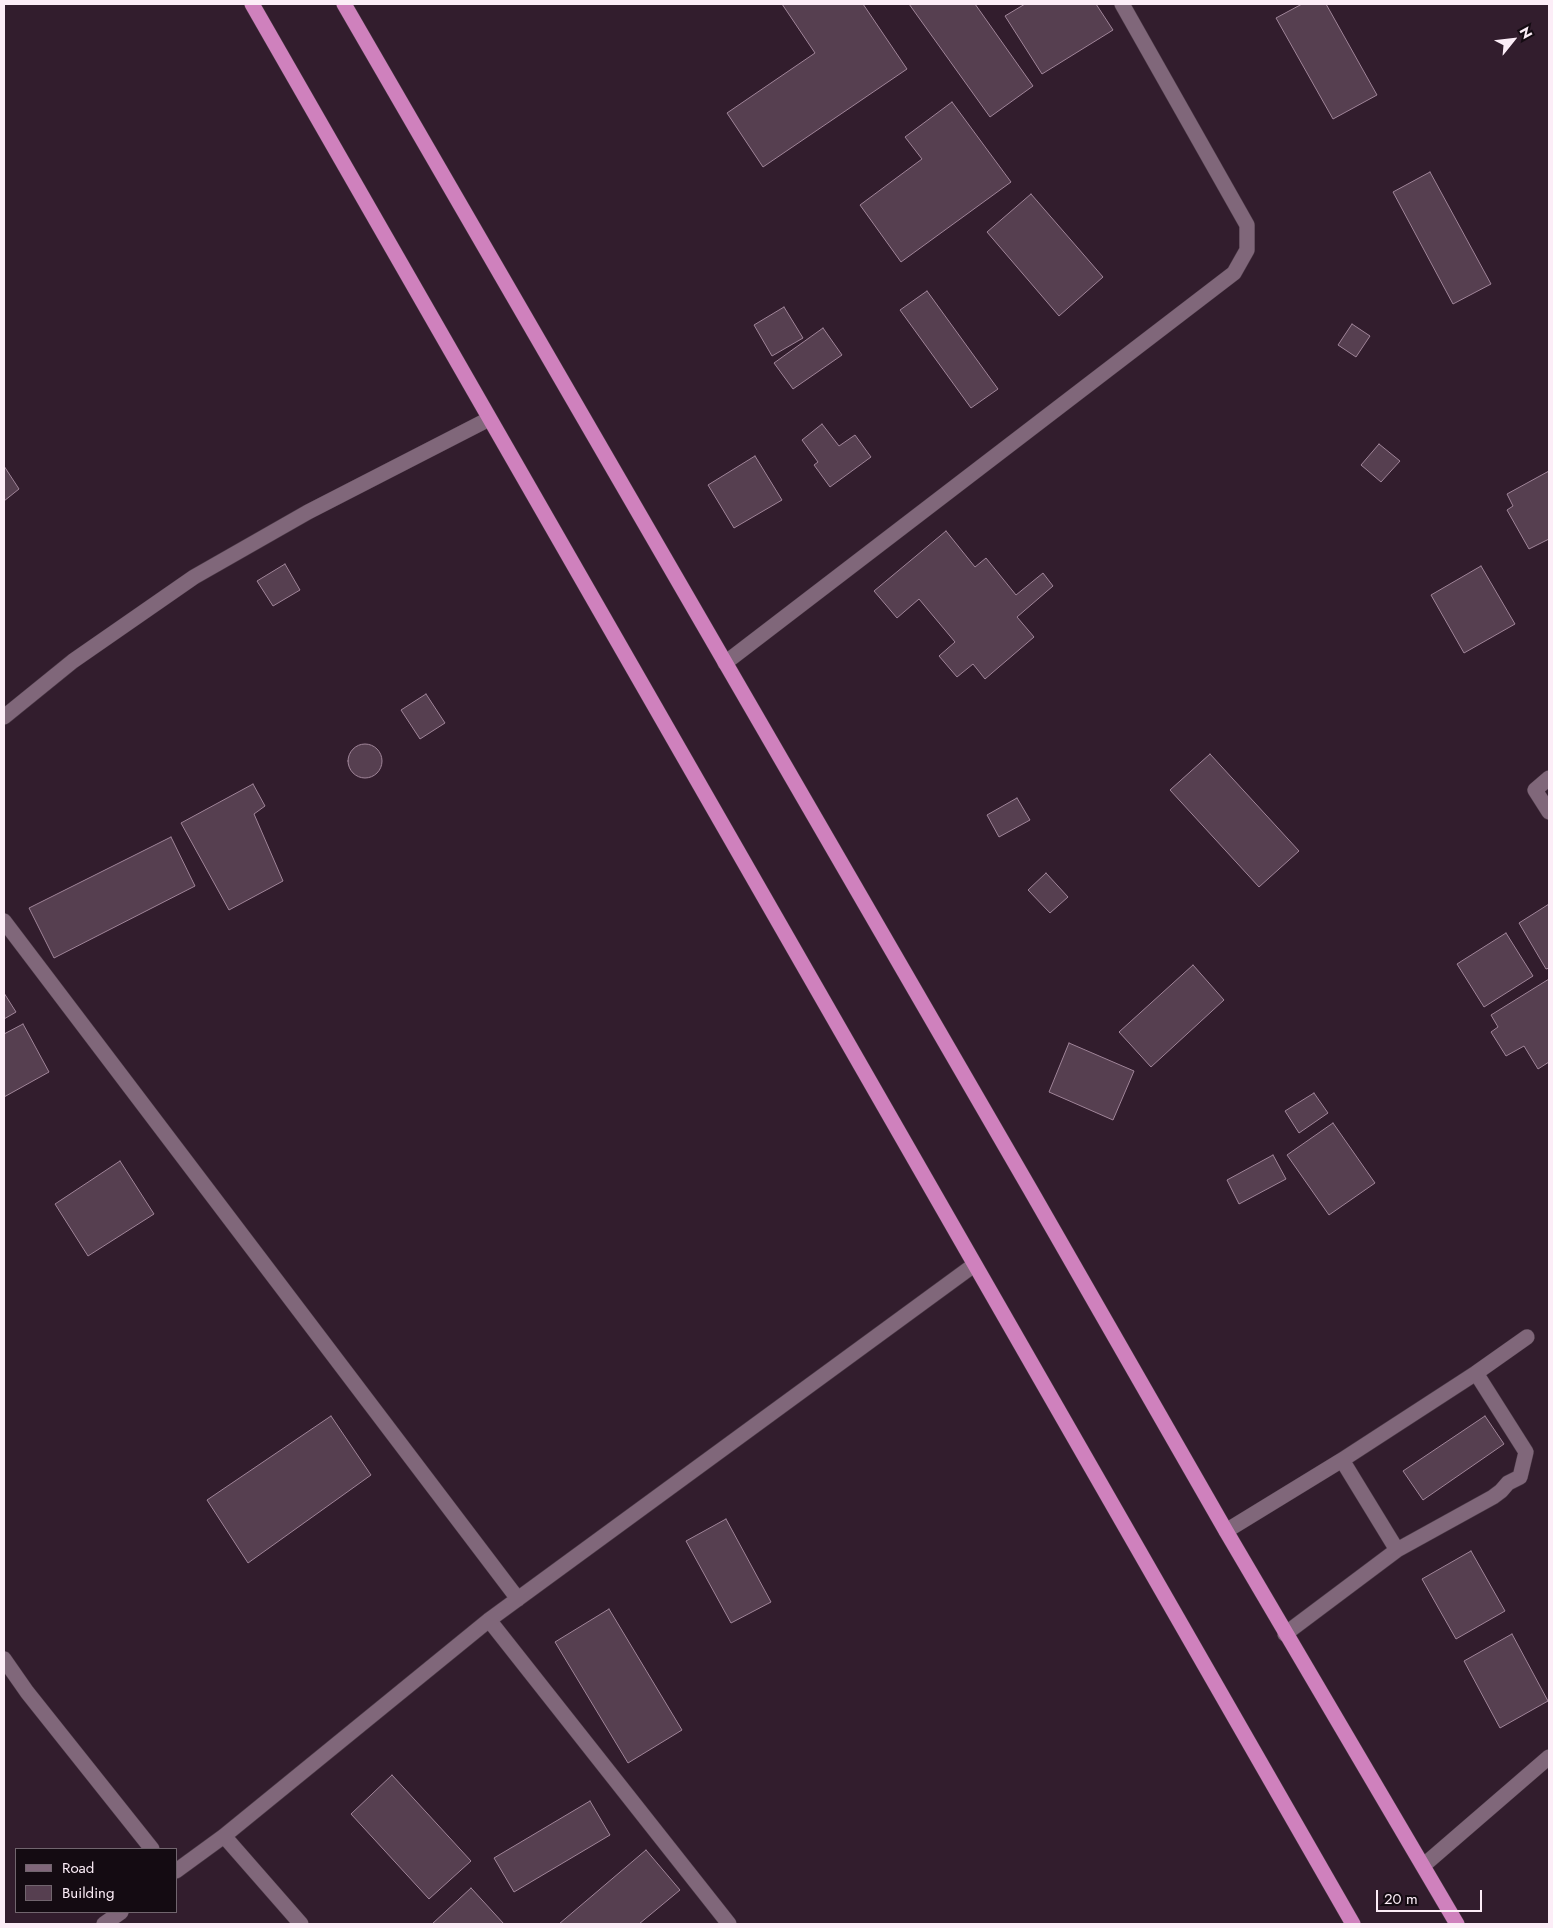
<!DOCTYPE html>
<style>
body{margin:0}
#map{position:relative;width:1553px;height:1928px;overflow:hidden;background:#321d2d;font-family:Jost,sans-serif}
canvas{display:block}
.frame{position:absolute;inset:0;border:5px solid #fcedf7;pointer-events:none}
.legend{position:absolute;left:15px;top:1848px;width:162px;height:65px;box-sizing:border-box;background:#140b12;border:1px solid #71656e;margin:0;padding:6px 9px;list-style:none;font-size:15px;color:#fcedf7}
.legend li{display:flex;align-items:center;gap:10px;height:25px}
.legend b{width:25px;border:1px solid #71656e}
.north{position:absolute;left:1488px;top:15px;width:50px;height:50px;-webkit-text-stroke:4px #140b12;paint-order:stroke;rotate:61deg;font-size:14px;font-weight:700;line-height:20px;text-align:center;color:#fcedf7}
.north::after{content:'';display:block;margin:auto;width:18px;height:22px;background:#fcedf7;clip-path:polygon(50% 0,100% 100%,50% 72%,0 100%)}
.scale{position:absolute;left:1376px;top:1890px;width:106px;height:22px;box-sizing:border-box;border:2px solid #fcedf7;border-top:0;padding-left:6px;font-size:15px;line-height:18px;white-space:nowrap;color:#fcedf7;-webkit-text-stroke:4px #140b12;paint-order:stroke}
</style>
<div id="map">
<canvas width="1553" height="1928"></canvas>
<div class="frame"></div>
<ul class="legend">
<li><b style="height:6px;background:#80677a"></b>Road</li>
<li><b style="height:14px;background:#563f50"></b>Building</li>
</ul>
<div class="north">N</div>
<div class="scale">20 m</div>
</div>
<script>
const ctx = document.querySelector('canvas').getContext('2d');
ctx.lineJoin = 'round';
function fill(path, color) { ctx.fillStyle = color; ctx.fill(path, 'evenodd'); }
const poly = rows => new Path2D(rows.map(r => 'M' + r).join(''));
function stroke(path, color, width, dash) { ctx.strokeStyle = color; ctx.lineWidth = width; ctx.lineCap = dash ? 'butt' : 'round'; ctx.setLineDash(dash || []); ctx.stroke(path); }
const building = poly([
 [782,4,863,4,907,69,763,167,727,113,815,53,782,4],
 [909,4,975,4,1033,86,990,117,909,4],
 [1025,4,1096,4,1113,30,1042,74,1005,16,1025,4],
 [1302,4,1326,4,1377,95,1333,119,1276,18,1302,4],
 [952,102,1011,182,901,262,860,205,922,159,905,137,952,102],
 [1430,172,1491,284,1453,304,1393,192,1430,172],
 [1031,194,1103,277,1059,316,987,232,1031,194],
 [927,291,998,389,971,408,900,310,927,291],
 [784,307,803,338,772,356,754,325,784,307],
 [1352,324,1370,336,1356,357,1338,345,1352,324],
 [823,328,842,355,793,389,774,363,823,328],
 [822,424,839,446,855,435,871,457,830,487,814,465,818,462,802,440,822,424],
 [1379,444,1400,461,1381,482,1361,465,1379,444],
 [755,456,782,500,734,528,708,485,755,456],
 [4,466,19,489,4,501,4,466],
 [1549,471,1549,539,1529,549,1507,510,1513,506,1507,494,1549,471],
 [946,531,975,567,986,558,1016,595,1043,573,1053,586,1017,617,1034,637,985,679,973,664,957,677,939,656,955,642,919,599,897,618,874,591,946,531],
 [285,564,300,590,273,606,257,581,285,564],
 [1481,566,1515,624,1464,653,1431,595,1481,566],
 [426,694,445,723,420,739,401,710,426,694],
 '348 761a17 17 0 1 1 34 0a17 17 0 1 1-34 0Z',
 [1210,754,1299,851,1259,887,1170,790,1210,754],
 [253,784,265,806,254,814,283,881,229,910,181,823,253,784],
 [1017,798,1030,820,999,837,987,815,1017,798],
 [171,837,195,886,54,958,29,908,171,837],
 [1046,873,1068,897,1050,913,1028,890,1046,873],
 [1549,904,1549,968,1546,969,1519,923,1549,904],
 [1506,933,1533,976,1484,1007,1457,964,1506,933],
 [1193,965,1224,1000,1151,1067,1119,1032,1193,965],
 [1549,979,1549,1062,1538,1069,1524,1046,1506,1056,1491,1032,1498,1027,1491,1015,1549,979],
 [4,993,16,1012,4,1019,4,993],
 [23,1024,49,1072,4,1097,4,1034,23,1024],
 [1069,1043,1134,1071,1113,1120,1049,1092,1069,1043],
 [1314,1093,1328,1113,1299,1133,1285,1111,1314,1093],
 [1333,1123,1375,1183,1329,1215,1287,1155,1333,1123],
 [1273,1155,1286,1179,1239,1204,1227,1180,1273,1155],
 [120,1161,154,1214,88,1256,55,1204,120,1161],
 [331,1416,371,1475,248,1563,207,1500,331,1416],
 [1485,1416,1504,1444,1423,1500,1403,1471,1485,1416],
 [726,1519,771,1602,731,1623,686,1541,726,1519],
 [1471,1551,1505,1611,1456,1639,1422,1579,1471,1551],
 [609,1609,682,1730,628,1763,555,1642,609,1609],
 [1512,1634,1548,1701,1500,1728,1464,1661,1512,1634],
 [392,1775,471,1861,429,1899,351,1814,392,1775],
 [590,1801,610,1835,514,1892,494,1858,590,1801],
 [646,1850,680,1890,639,1924,559,1924,646,1850],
 [471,1888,504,1924,432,1924,471,1888]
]);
const lane = poly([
 [1342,1460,1397,1550],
 [1226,1531,1342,1460,1476,1373,1527,1337],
 [1285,1634,1397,1550,1493,1497,1501,1491,1508,1483,1520,1477,1526,1452,1476,1373]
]);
const street = poly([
 [725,663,1234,273,1247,250,1247,225,1122,4],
 [4,717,73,661,194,577,308,512,489,419],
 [1549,778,1535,790,1549,812],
 [4,921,518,1599],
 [489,1620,729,1924],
 [4,1659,27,1692,152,1849],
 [224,1836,301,1924],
 [1424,1865,1549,1757],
 [176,1871,224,1836,489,1620,974,1265],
 [104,1924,121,1912]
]);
const highway = poly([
 [252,4,1353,1924],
 [344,4,1030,1189,1226,1531,1457,1924]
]);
fill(building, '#563f50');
stroke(building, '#a08599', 1);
stroke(lane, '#4b3a47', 16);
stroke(street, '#4b3a47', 16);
stroke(highway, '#4b3a47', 16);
stroke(lane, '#80677a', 15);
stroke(street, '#80677a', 15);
stroke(highway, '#cf81bd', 15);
</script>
